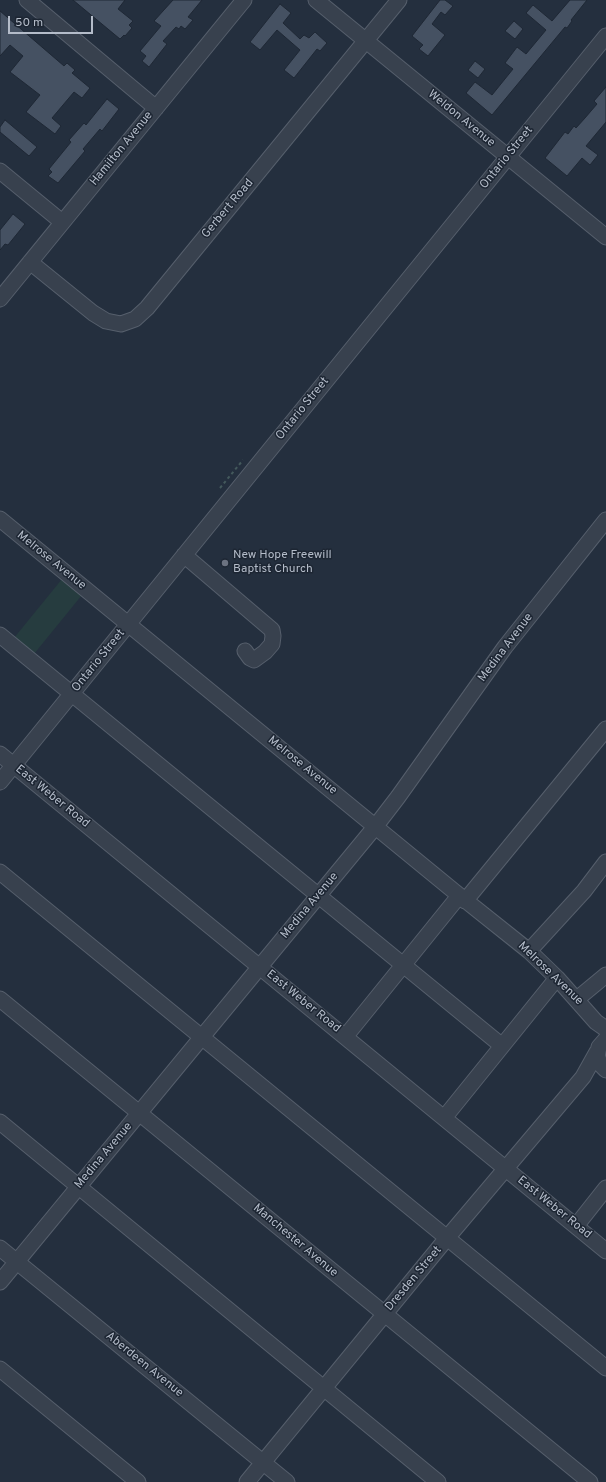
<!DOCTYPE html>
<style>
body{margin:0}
#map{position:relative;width:606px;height:1482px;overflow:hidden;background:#242f3e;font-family:Overpass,sans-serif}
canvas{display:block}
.scale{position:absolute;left:8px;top:16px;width:85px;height:18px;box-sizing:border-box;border:2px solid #b4bcc9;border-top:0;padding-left:5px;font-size:12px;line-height:14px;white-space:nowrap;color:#b4bcc9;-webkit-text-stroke:3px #1d2633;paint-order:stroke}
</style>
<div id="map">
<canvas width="606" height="1482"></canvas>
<div class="scale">50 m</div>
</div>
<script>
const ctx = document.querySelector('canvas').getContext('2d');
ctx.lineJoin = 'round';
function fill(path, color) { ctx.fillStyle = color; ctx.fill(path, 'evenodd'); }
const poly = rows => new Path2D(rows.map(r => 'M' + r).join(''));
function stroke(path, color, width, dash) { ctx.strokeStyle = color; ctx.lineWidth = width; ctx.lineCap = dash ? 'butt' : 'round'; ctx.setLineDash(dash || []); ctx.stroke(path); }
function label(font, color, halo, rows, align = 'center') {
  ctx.font = font + ' Overpass,sans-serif'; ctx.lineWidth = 3; ctx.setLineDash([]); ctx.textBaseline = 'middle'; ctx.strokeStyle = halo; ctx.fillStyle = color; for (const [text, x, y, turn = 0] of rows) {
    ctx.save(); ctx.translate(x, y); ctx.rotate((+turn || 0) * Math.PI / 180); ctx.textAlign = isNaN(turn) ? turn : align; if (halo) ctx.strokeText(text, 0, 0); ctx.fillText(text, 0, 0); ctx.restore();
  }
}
const green = poly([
 [62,579,82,595,34,654,14,638]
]);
const building = poly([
 [73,0,125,0,118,9,133,21,129,25,132,28,125,36,124,35,120,39,73,0],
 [173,0,202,0,188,17,193,20,185,29,181,26,179,29,176,27,163,41,167,44,149,67,142,61,146,56,140,51,161,26,154,21,173,0],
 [440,0,445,0,453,6,445,15,441,12,432,24,445,35,428,56,419,49,423,45,412,36,440,0],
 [570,0,587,0,571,20,572,21,567,28,565,27,492,115,466,93,475,82,492,95,513,69,505,63,517,47,526,54,546,30,526,13,533,5,552,21,570,0],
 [280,4,291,13,283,23,300,39,304,35,309,38,315,32,327,43,320,51,317,49,294,78,284,70,300,50,277,30,260,50,250,42,280,4],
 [0,11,64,66,67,63,75,70,72,73,90,88,82,98,74,92,52,118,61,126,55,134,26,112,40,95,10,72,23,56,10,45,0,56,0,11],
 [514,21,523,29,515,39,505,31,514,21],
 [475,61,485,69,478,78,468,70,475,61],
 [606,87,606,122,586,146,598,155,590,165,582,158,567,176,545,158,565,132,568,134,574,126,576,128,585,118,597,104,594,101,606,87],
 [107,99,119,109,102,131,100,129,83,149,85,151,58,183,48,176,52,172,49,169,71,142,69,140,84,123,86,125,107,99],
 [5,120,37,147,29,156,0,132,0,127,5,120],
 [13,214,25,224,8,245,5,244,0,250,0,230,13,214]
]);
const path = poly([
 [220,488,243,460]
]);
const minor = poly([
 [27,0,156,108],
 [316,0,606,237],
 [0,171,62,222],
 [30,262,93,313,106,321,121,324,135,319,147,308,399,0],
 [0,299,244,0],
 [0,519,455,892,529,951,557,978,596,1022,606,1029],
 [184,555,272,630,273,636,272,644,265,652,254,660,250,658,245,651],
 [0,635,501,1045],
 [0,754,606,1251],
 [0,782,606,36],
 [0,872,606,1368],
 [465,901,606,729],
 [529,951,584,891,606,862],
 [0,999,590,1482],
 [577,999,606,975],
 [345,1037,459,896],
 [606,1039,599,1047,597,1056,601,1065,606,1070],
 [444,1118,557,978],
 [0,1122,438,1482],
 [576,1226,606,1188],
 [0,1248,287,1482],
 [0,1282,375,827,398,797,505,647,606,520],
 [0,1369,138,1482],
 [247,1482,447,1238,583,1077,597,1052]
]);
const markers = [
 [225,563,4,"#6b7280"]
];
const streetNames = [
 ["Weldon Avenue",461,119,39],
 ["Hamilton Avenue",122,149,-51],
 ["Ontario Street",507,158,-51],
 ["Gerbert Road",228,209,-50],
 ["Ontario Street",303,409,-51],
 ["Melrose Avenue",51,561,39],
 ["Medina Avenue",506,648,-53],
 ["Ontario Street",99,661,-51],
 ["Melrose Avenue",302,766,39],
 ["East Weber Road",52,797,39],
 ["Medina Avenue",310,906,-50],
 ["Melrose Avenue",550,974,44],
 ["East Weber Road",303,1002,39],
 ["Medina Avenue",104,1156,-50],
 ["East Weber Road",554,1208,39],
 ["Manchester Avenue",295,1241,40],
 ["Dresden Street",414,1279,-50],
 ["Aberdeen Avenue",144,1365,39]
];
const poiNames = [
 ["New Hope Freewill",233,556],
 ["Baptist Church",233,570]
];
fill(green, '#263c3f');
fill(building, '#455162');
stroke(building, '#1f2835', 1);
stroke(minor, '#565f6c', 17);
stroke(path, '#44595c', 2, [3, 3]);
stroke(minor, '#38414e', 15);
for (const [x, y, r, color] of markers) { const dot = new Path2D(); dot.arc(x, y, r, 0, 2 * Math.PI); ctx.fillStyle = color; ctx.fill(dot); stroke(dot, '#1d2633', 1.5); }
label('12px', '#b4bcc9', '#1d2633', streetNames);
label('12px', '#b4bcc9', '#1d2633', poiNames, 'left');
</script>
